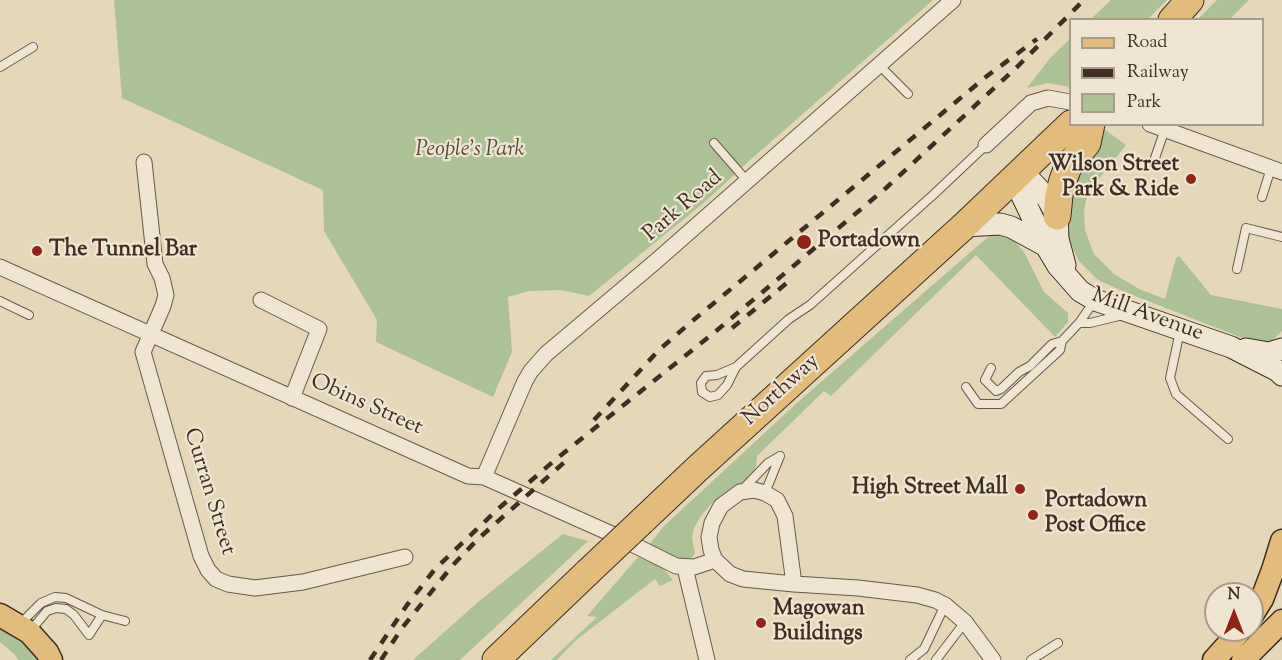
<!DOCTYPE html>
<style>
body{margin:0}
#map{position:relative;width:1282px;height:660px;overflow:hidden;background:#e5d8ba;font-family:"Sorts Mill Goudy",serif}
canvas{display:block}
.legend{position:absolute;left:1069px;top:18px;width:195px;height:108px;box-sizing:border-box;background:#eee6d2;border:2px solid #a99c8c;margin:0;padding:8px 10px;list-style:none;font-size:18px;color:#412d22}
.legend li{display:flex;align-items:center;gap:12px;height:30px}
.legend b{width:30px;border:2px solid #a99c8c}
.north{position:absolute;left:1204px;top:582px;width:60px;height:60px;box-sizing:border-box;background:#eee6d2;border:2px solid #a99c8c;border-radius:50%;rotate:0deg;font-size:16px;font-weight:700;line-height:24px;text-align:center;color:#412d22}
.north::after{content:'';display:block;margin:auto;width:21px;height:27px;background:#8f2418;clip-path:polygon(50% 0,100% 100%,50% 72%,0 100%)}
</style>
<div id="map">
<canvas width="1282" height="660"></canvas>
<ul class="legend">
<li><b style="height:8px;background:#e2bc7d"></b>Road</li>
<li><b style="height:8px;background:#412d22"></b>Railway</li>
<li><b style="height:16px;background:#aec095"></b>Park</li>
</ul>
<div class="north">N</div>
</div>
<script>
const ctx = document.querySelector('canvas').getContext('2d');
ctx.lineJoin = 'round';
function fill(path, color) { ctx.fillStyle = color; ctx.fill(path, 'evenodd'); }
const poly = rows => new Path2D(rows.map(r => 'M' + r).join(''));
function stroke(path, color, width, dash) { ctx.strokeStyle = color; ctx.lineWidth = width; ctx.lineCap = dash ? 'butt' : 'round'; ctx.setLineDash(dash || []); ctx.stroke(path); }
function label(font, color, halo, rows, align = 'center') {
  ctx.font = font + ' "Sorts Mill Goudy",serif'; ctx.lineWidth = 4.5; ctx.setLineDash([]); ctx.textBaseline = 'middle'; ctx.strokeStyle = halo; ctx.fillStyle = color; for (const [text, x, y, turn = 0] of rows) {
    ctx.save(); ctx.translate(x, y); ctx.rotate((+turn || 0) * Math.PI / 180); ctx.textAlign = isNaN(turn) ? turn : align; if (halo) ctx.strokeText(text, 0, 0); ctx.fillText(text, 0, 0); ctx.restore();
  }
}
const green = poly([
 [114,0,933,0,749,161,706,201,589,296,561,290,529,291,508,297,512,352,493,397,376,342,377,320,324,231,323,190,122,98],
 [1111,0,1167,0,1148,19,1091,19],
 [1217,0,1249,0,1230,19,1198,19],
 [1070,39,1070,87,1048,83,1027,88,1051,57],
 [1104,129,1126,145,1094,185,1086,200,1084,212,1085,230,1094,254,1114,274,1139,289,1165,299,1176,258,1179,256,1211,295,1282,309,1282,331,1270,343,1250,341,1120,290,1098,280,1079,261,1066,235,1075,166],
 [999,235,1014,241,1019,246,1025,254,1044,292,1068,313,1068,322,1057,335,1055,337,976,255,831,396,824,391,757,456,756,467,748,479,740,486,726,492,712,503,701,516,694,528,692,538,695,553,692,558,673,559,649,545,663,527,798,402,981,243,990,236],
 [563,534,588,541,460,660,413,660,478,602],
 [638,557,662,567,673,580,660,586,655,579,575,641,557,660,551,660,597,617,587,616],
 [0,625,24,634,44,660,18,660,15,655,0,642]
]);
const lane = poly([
 [879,65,908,94],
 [0,67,33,47],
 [714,143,747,181],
 [1155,158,1165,129],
 [1262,197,1271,168],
 [1237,269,1246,228,1282,237],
 [0,301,29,315],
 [1079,323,1090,323,1123,315],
 [1180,331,1170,378,1176,394,1228,439],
 [736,367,717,375,706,376,701,383,702,392,710,397,718,395,727,385,736,367,789,319,810,305,933,195,986,145],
 [991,368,985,380,996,391,1001,389,1019,372,1030,366,1052,344,1062,341],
 [966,387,978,404,1001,404,1060,350,1062,341,1079,323,1095,300],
 [741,491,768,463,780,456],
 [765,493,780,456],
 [20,624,41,603,55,597,66,598,102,615,125,621],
 [31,630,47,611,56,608,66,609,74,615,89,635,102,615],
 [910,660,924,649,945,605],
 [936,660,965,622],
 [1031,660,1058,643]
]);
const street = poly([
 [1150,124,1282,172],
 [986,145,1031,103,1048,98,1070,102],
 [144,162,155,264,162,278,166,295,163,306,143,352,201,556,208,570,216,579,228,584,255,588,303,582,405,557],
 [0,267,468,476,484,477,614,535,676,566,694,567,715,560],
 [261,300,319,329,292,398],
 [484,477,525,381,531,371,546,354,655,262,953,0],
 [685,568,707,660],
 [794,584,785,516,777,500,765,493,754,490,740,492,721,506,712,523,709,537,711,550,715,560,730,574,743,579,794,584,858,588,917,595,935,600,945,605,965,622,993,660]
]);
const secondary = poly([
 [1022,171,1047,198,1057,216,1058,239,1065,265],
 [1014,179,1046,246,1058,266,1080,291,1095,300,1231,347,1278,371,1282,375],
 [964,226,1000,224,1011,227,1046,246],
 [1246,349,1269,353,1282,349]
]);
const primary = poly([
 [0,615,29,632,47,652,51,660],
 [1252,615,1262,599,1273,570,1282,541],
 [1214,660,1241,630],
 [1243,660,1282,621]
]);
const highway = poly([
 [1172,20,1190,0],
 [1057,216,1059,195,1063,180,1068,167,1087,143,1091,124],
 [642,521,697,469,964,226,1071,124],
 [496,660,588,572]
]);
const rail = poly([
 [732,328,788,282],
 [594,420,659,350,690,323,987,76,1037,39],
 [370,660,407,605,435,569,498,509,555,460,715,332,886,188,1018,66,1084,0],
 [381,660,402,628,453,565,478,539,568,459]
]);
const highwayBridge = poly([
 [588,572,642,521]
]);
const markers = [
 [1191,179,6,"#8f2418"],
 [804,242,8,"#8f2418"],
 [37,251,6,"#8f2418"],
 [1020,489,6,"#8f2418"],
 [1033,515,6,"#8f2418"],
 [761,623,6,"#8f2418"]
];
const parkNames = [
 ["People's Park",470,151]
];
const poiNames = [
 ["Wilson Street",1179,166,"right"],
 ["Park & Ride",1179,191,"right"],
 ["Portadown",818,242],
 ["The Tunnel Bar",49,251],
 ["High Street Mall",1008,489,"right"],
 ["Portadown",1045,502],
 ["Post Office",1045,527],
 ["Magowan",773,610],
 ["Buildings",773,635]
];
const streetNames = [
 ["Park Road",684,207,-41],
 ["Mill Avenue",1147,316,20],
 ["Northway",782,391,-42],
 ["Obins Street",366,406,24],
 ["Curran Street",208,492,73]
];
fill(green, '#aec095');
stroke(lane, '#6a5848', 10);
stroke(street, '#6a5848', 17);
stroke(secondary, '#412d22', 23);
stroke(primary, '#412d22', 25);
stroke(highway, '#412d22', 29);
stroke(lane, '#eee6d2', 8);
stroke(street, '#eee6d2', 15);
stroke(secondary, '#eee6d2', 21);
stroke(primary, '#e2bc7d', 22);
stroke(highway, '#e2bc7d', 27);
stroke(rail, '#412d22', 4.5, [10, 10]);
stroke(highwayBridge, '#412d22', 29, []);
stroke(highwayBridge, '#e2bc7d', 27);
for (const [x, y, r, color] of markers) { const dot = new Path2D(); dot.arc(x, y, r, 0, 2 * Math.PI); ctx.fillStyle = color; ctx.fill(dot); stroke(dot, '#eee6d2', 2); }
label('italic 22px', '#574a39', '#eee6d2', parkNames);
label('bold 22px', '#412d22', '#eee6d2', poiNames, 'left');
label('22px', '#412d22', '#eee6d2', streetNames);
</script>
